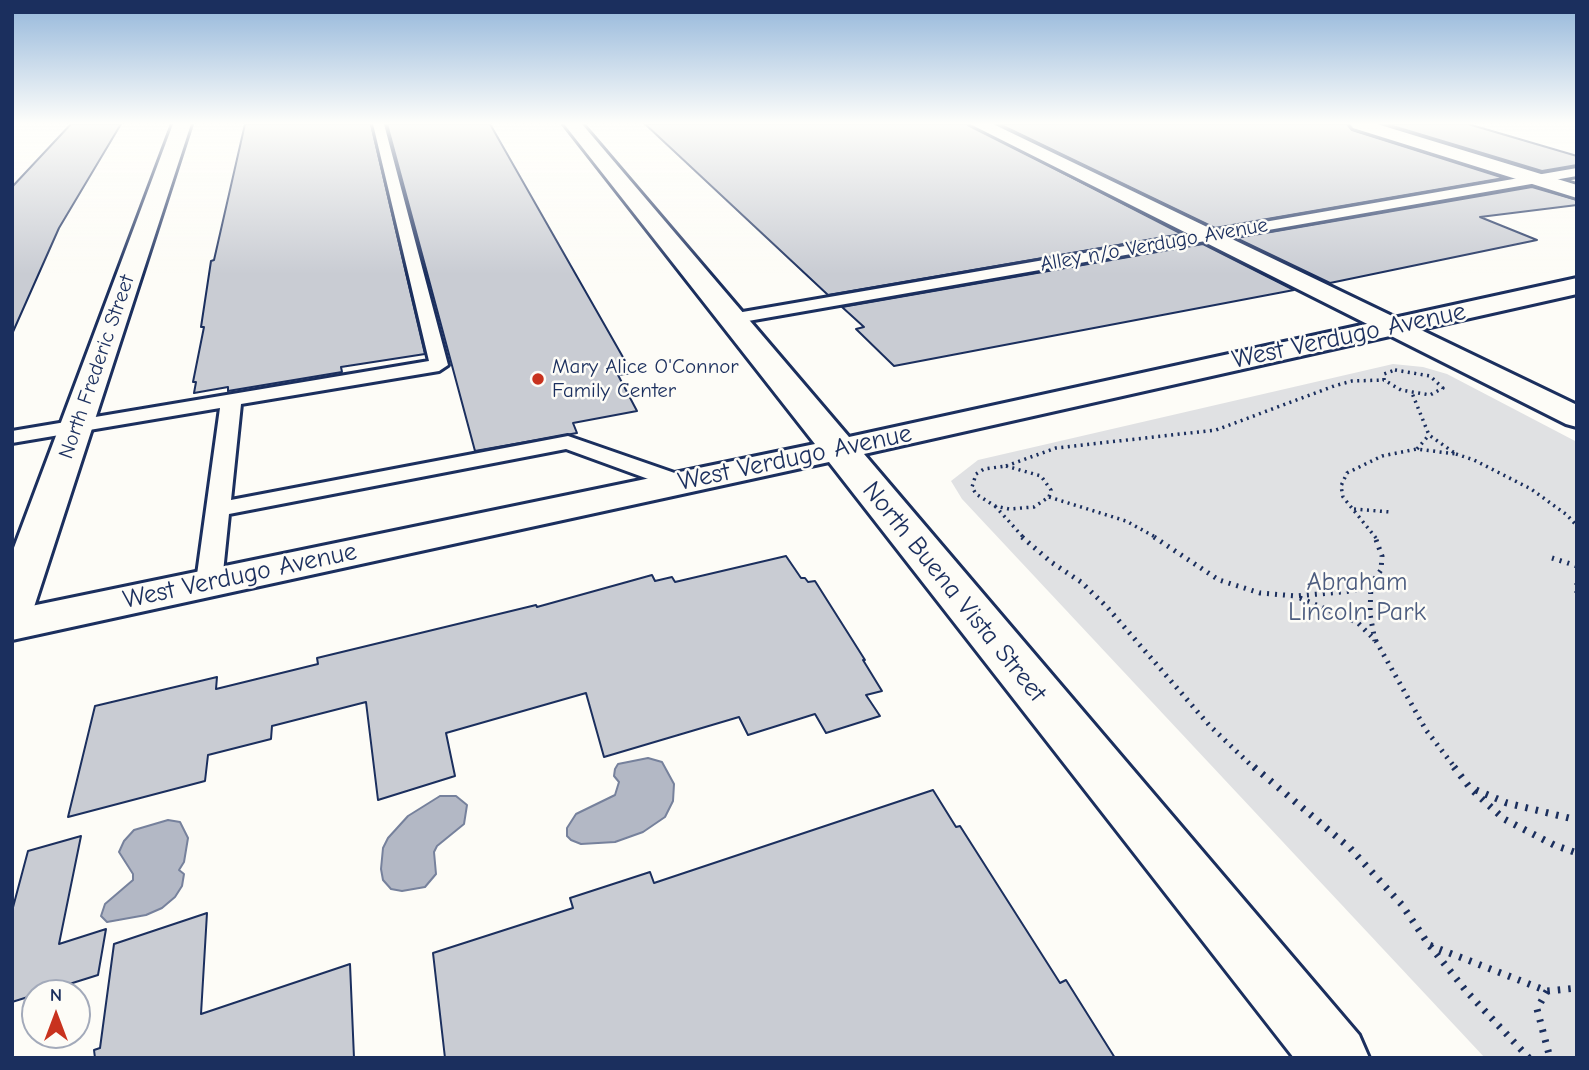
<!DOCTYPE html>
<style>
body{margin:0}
#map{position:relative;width:1589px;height:1070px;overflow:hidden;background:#fdfcf7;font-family:"Comic Neue",sans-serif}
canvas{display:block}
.frame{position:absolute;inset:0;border:14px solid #1b2f5e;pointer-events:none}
.north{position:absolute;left:21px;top:979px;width:70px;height:70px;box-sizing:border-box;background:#fdfcf7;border:2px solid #a3aaba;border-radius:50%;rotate:0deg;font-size:19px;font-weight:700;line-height:28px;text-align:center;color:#1b2f5e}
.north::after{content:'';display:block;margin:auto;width:24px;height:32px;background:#c8321e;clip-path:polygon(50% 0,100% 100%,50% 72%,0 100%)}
</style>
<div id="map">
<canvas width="1589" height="1070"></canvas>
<div class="frame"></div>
<div class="north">N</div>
</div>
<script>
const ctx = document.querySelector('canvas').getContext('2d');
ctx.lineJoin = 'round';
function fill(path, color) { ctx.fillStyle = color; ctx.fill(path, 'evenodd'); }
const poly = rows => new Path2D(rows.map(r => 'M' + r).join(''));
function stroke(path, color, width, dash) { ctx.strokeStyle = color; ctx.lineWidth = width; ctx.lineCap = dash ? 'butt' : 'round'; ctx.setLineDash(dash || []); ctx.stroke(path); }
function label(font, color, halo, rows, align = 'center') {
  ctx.font = font + ' "Comic Neue",sans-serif'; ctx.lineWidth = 5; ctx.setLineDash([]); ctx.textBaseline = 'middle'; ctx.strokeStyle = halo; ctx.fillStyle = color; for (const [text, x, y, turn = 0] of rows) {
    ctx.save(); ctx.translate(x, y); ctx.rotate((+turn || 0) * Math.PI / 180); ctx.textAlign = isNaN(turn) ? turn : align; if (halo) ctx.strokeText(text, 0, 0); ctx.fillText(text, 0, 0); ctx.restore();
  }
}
const green = poly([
 [1393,364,1423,367,1447,374,1577,442,1577,1058,1485,1058,962,499,951,481,978,460]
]);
const water = poly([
 [648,758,662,762,674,784,673,801,665,817,643,832,615,842,581,844,571,840,567,836,567,828,576,814,615,795,619,782,614,776,615,769,618,764,648,758],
 [440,796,456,796,467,805,464,824,437,846,434,852,436,874,425,887,402,891,391,889,383,880,381,869,383,848,388,838,408,816,440,796],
 [168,820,180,822,188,838,184,862,179,870,184,874,182,886,175,897,162,908,146,915,107,922,101,916,105,904,133,880,133,874,119,852,124,841,134,830,168,820]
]);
const building = poly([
 [71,124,121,124,59,228,12,334,12,187,71,124],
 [245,124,371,124,425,354,341,367,342,372,228,391,228,387,194,393,196,382,193,382,204,327,201,327,211,261,214,260,245,124],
 [387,124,490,124,632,373,618,375,637,411,573,423,577,433,475,451,387,124],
 [645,124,968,124,1182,234,828,295,645,124],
 [999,124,1347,124,1352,130,1504,178,1215,228,999,124],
 [1386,124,1468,124,1577,156,1577,165,1542,171,1386,124],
 [1532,187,1577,200,1577,205,1480,217,1537,240,1330,283,1236,238,1532,187],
 [1203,244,1294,290,894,366,856,329,864,327,842,307,1203,244],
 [786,556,801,578,805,578,808,582,815,581,865,660,863,660,882,691,866,695,880,716,826,733,815,714,748,735,739,717,604,757,586,693,446,733,455,776,378,800,366,702,272,726,271,739,208,755,205,781,68,817,95,706,217,677,216,689,318,664,317,658,536,605,537,607,652,575,655,581,672,577,675,582,786,556],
 [933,790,956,827,960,826,1060,983,1066,980,1115,1058,445,1058,433,953,573,908,570,898,650,872,654,883,933,790],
 [81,836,59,944,106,929,98,975,12,1002,12,911,28,851,81,836],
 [207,913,201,1014,350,964,354,1058,95,1058,94,1050,100,1048,114,944,207,913]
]);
const pathFar2 = poly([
 [1395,370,1430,376,1443,388,1430,395,1401,390,1384,380,1384,374,1395,370],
 [1417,449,1429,435],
 [1456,454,1474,460,1531,489,1567,515,1577,526],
 [1006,466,1056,448,1216,430,1334,386,1352,381,1384,380],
 [1006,466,1041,476,1051,490,1049,497,1034,507,1009,509,995,506,976,494,972,487,976,474,984,469,1006,466],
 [1049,497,1126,521,1157,538],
 [995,506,1024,538],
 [1354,509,1390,512],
 [1376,538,1343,497,1341,486,1347,473,1382,456,1417,449,1456,454,1429,435,1412,393]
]);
const pathFar1 = poly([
 [1022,537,1051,562,1081,582,1107,607,1209,725,1255,769],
 [1154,537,1219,580,1260,593,1296,596,1353,591,1371,584,1381,570,1382,556,1375,537],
 [1552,558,1577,566],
 [1577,583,1577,599],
 [1371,584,1370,614,1375,641],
 [1300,598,1358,623,1376,641,1426,730,1456,769]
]);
const path = poly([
 [1254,767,1350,848,1402,905,1429,945,1547,991,1577,988],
 [1454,767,1471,789,1504,819,1554,845,1577,853],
 [1476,790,1507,803,1577,820],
 [1430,946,1467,992,1529,1058],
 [1547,991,1537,1009,1550,1058]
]);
const lane = poly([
 [373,124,384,124,448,365,439,371,241,404,231,500,568,436,689,478,692,483,689,488,681,490,673,488,566,449,229,514,222,582,218,588,209,590,200,588,196,582,220,408,12,443,12,431,429,361,373,124],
 [1577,168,1577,176,731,324,722,319,731,314,1577,168]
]);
const street = poly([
 [173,124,191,124,33,610,27,620,12,624,12,553,173,124],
 [970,124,993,124,1577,405,1577,427,1566,424,970,124],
 [1350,124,1377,124,1577,185,1577,198,1353,128,1350,124]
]);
const secondary = poly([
 [564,124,582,124,849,437,1577,278,1577,294,864,454,1359,1035,1369,1058,1294,1058,829,462,12,640,12,610,815,444,564,124]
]);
const markers = [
 [538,379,7,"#c8321e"]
];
const farStreetnames = [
 ["Alley n/o Verdugo Avenue",1154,245,-10],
 ["North Frederic Street",97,367,-71]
];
const farPoinames = [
 ["Mary Alice O'Connor",552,367],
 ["Family Center",552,391]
];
const streetNames = [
 ["West Verdugo Avenue",1349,336,-12],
 ["West Verdugo Avenue",795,458,-12],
 ["West Verdugo Avenue",240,576,-12],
 ["North Buena Vista Street",954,592,51]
];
const parkNames = [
 ["Abraham",1357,583],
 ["Lincoln Park",1357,613]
];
fill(green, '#e0e1e3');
fill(water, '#b3b8c5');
stroke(water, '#76819c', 2);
fill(building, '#c9ccd3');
stroke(building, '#1b2f5e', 2);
stroke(lane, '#1b2f5e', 6);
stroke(street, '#1b2f5e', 6);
stroke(secondary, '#1b2f5e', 6);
stroke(pathFar2, '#1b2f5e', 3.5, [2, 4.5]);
stroke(pathFar1, '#1b2f5e', 5, [2, 6]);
stroke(path, '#1b2f5e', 7, [2.5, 8]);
fill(lane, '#fdfcf7');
fill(street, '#fdfcf7');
fill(secondary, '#fdfcf7');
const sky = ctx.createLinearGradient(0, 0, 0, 274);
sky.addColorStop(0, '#93b6da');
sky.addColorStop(0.45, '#fefefb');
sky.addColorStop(1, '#fefefb00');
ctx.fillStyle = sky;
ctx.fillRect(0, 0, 1589, 274);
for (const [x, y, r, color] of markers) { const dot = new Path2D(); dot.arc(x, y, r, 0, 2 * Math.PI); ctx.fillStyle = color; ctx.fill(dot); stroke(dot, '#fdfcf7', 2.5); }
label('21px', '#1b2f5e', '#fdfcf7', farStreetnames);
label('21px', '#1b2f5e', '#fdfcf7', farPoinames, 'left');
label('26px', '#1b2f5e', '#fdfcf7', streetNames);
label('26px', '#4c5c7f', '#fdfcf7', parkNames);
</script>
